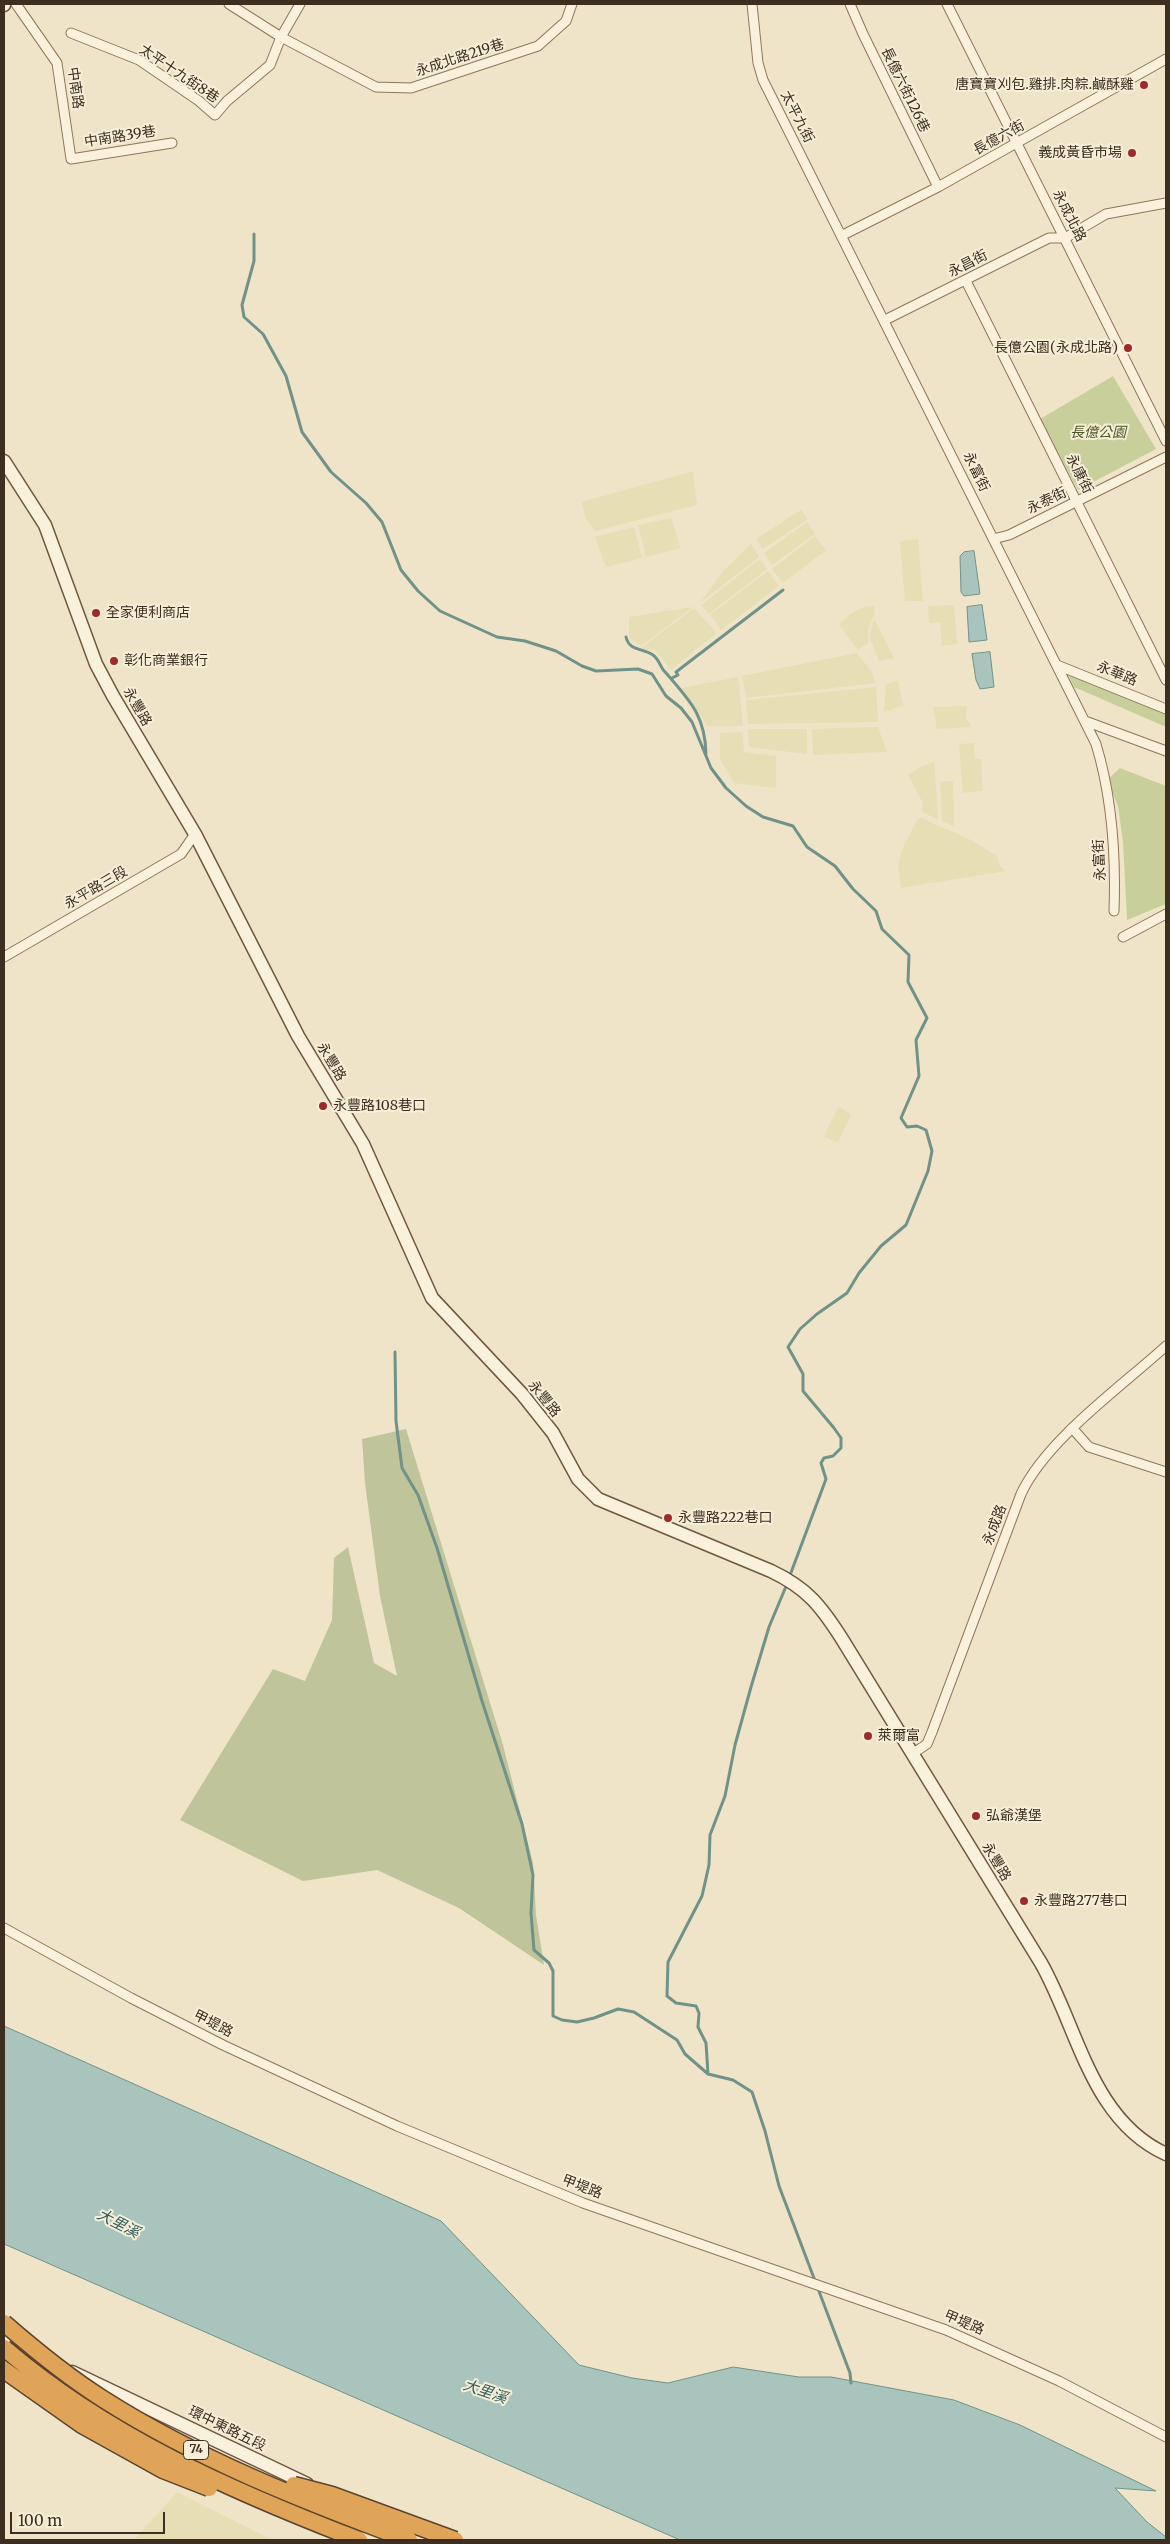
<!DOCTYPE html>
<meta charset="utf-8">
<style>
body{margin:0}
#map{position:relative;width:1170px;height:2544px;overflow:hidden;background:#f0e4c8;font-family:Merriweather,serif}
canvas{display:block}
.frame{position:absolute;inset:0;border:5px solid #3d2e20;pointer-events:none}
.scale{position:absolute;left:10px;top:2512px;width:155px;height:22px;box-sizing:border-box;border:2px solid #3d2e20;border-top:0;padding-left:6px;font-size:15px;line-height:18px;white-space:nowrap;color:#3d2e20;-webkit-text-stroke:4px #f7eed8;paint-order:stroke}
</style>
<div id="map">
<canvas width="1170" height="2544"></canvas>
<div class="frame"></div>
<div class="scale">100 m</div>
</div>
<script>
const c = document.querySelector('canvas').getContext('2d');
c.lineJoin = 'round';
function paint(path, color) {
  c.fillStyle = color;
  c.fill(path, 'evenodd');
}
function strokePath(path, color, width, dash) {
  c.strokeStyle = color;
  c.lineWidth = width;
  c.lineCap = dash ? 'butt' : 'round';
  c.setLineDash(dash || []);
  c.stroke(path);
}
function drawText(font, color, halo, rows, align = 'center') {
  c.font = font + ' Merriweather,"Noto Sans TC",serif';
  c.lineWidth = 4;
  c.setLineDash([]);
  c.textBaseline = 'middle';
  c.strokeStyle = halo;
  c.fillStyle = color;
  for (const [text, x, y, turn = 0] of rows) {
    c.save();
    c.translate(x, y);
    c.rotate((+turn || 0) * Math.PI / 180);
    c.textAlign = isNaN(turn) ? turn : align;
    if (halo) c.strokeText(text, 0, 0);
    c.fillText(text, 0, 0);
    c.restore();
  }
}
paint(new Path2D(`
 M693,471L697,505L595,531L585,517L582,502Z
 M801,510L808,519L763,549L756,539Z
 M671,518L681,548L646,557L638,525Z
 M807,522L815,534L772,565L764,553Z
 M634,527L642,558L606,567L595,537Z
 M815,536L826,550L783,583L772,569Z
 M918,539L923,601H905L900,541Z
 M751,544L759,557L700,603L723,571Z
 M760,559L767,569L709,614L701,605Z
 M768,571L779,586L721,630L710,615Z
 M954,605L957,644L942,646L940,622L929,623L928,606Z
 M866,606H875L874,615L868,628V643L858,650L839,625L850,614Z
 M693,607L641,646L629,638V617Z
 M694,608L717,633L671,670L654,649L644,650L642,647Z
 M875,620L894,658L879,661L870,638L873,622Z
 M857,653L871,671L876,683L746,698L742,676Z
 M738,677L743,726H708L682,688Z
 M898,681L903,705L884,712L886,684Z
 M876,687L878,722L748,724L746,700Z
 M967,706L966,717L971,727L937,729L933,707Z
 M878,727L887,752L813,755L812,729Z
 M748,729H807V754L749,747Z
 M742,732L744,752L776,756V788L734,783L720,759V733Z
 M974,743L975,759H981L983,791L963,793L959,744Z
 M934,762L936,787L938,819L922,812L923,803L908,775L920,767Z
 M953,781L954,826L942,821L940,782Z
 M921,818L971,840L997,856L999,865L1006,871L901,888L898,864L904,845L917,820Z
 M838,1107L851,1114L838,1143L824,1136Z
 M177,2492L272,2540H134Z`), '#e6deb5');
paint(new Path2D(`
 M1113,376L1156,449L1078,490L1040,419Z
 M1067,672L1166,711V727L1074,687Z
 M1120,768L1166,786V904L1127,920L1123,842L1118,806L1107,780Z`), '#c9cf9b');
paint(new Path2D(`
 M406,1429L503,1745L533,1863L536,1915L544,1965L459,1908L377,1870L303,1881L180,1820L273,1669L305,1681L332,1620L334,1558L348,1547L374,1663L397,1676L380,1596L365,1483L362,1439Z`), '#bfc49a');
const water = new Path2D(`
 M974,551L980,594L964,596L961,592L960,556L964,552Z
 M982,605L987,640L969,642L967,607Z
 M990,652L994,687L980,689L976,680L972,654Z
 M4,2026L441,2221L579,2365L632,2378L668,2383L733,2367L799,2377H831L954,2400L1020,2425L1156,2491L1115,2488L1147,2522L1166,2537V2540H680L4,2244Z`);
paint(water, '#a9c4bc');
strokePath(water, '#6f938a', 1);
strokePath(new Path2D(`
 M254,234V261L242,305L244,317L263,334L286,376L302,432L331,472L366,503L382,522L401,570L418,591L440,611L497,637L525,641L556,651L582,666L596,671L638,669L652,674L666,696L681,708L692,722L711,768L726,788L746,806L763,817L793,826L807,847L835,866L853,889L876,911L882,929L909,955L908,982L927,1018L916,1040L919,1076L901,1118L907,1127L917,1126L926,1130L932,1151L928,1171L906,1225L881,1246L859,1273L847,1293L817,1314L800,1329L788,1347L803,1374V1391L834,1428L841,1438V1448L833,1456L824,1458L821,1463L826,1479L789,1578
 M626,637C629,651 643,648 653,655C660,660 660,668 666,673C690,701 705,715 706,754
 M672,678L678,675L676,672L783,590
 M395,1352L396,1421L402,1468L418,1495L437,1548L482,1701L522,1824L533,1875L531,1913L534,1950L549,1963L553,1971V2016L562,2020L577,2022L594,2018L618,2009L634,2012L677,2040L685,2054L708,2074L733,2080L752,2092L765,2131L779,2186L850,2373L851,2383
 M708,2074L706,2043L698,2027L699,2013L696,2006L676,2003L667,1996L668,1962L702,1896L709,1865L710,1835L725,1796L735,1745L751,1687L769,1627L787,1584`), '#6f938a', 3);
const street = new Path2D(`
 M16,4L57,63L71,159L172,143
 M229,4L281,37L376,87L411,88L538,46L566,21L572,4
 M752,4L758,63L763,80L1096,744C1112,797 1116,856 1114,911
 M850,4L863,34L938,187
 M947,4L1166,441
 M71,33L139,60L199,101L215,115L227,101L270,65L281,37L300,4
 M841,236L938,187L1166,59
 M966,281L1166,680
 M885,320L1049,238H1065L1106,214L1166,203
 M993,539L1009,535L1166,457
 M1057,665L1166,709
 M1085,721L1166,751
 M1123,937L1166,914
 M4,957L181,854L195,834
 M1073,1429L1089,1447L1166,1472
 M912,1754L927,1744L932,1732L1021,1494C1046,1440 1121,1387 1166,1346
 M4,1928L131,1998L223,2045L397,2126L583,2203L946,2330L1059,2381L1166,2437`);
const secondary = new Path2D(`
 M4,5V4
 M4,461L45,525L96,664L113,696L195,834L298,1036L363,1144L432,1298L522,1394L553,1433L578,1479L598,1499L771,1571C807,1588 821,1606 842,1639L1041,1963C1078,2028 1091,2120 1166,2154
 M4,2342L42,2360
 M72,2372L307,2484`);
strokePath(street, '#8d765c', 11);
strokePath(secondary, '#6f573f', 15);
strokePath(street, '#faf1dc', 9);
strokePath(secondary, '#faf1dc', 12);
const highwayBridge = new Path2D(`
 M4,2323C35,2350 68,2377 103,2399C197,2459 304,2501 409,2540
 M4,2348C108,2437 232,2491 359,2540
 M4,2370L82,2425L163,2470L209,2488
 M294,2485L332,2495L455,2540`);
strokePath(highwayBridge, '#5b4430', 19, []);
strokePath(highwayBridge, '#e0a458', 16);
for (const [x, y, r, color] of [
 [1144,85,5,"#9e2a2b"],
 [1132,153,5,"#9e2a2b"],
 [1128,348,5,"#9e2a2b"],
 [96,613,5,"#9e2a2b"],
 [114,661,5,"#9e2a2b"],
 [323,1106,5,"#9e2a2b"],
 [668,1518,5,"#9e2a2b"],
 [868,1736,5,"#9e2a2b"],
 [976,1816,5,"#9e2a2b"],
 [1024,1901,5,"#9e2a2b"]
]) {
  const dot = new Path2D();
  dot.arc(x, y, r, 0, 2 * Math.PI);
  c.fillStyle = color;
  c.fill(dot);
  strokePath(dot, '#f7eed8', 2);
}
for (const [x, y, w] of [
 [196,2450,25]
]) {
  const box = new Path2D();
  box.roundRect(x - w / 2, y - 9.5, w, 19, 4);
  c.fillStyle = '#f7eed8';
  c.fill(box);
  strokePath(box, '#3d2e20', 1);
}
drawText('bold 12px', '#3d2e20', null, [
 ["74",196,2450]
]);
drawText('14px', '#3d2e20', '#f7eed8', [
 ["永成北路219巷",460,58,-18],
 ["太平十九街8巷",179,74,34],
 ["中南路",75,88,82],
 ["長億六街126巷",905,90,64],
 ["太平九街",797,117,63],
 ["中南路39巷",120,137,-9],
 ["長億六街",999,138,-29],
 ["永成北路",1069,216,63],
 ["永昌街",968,264,-27],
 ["永富街",976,472,64],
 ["永康街",1079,474,63],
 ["永泰街",1047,501,-26],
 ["永華路",1117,674,22],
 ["永豐路",137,707,60],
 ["永富街",1100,860,-93],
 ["永平路三段",96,888,-30],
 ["永豐路",331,1062,59],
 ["永豐路",544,1399,51],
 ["永成路",995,1525,-69],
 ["永豐路",996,1862,59],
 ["甲堤路",213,2024,27],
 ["甲堤路",582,2187,21],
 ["甲堤路",964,2323,23],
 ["環中東路五段",227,2429,26]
]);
drawText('14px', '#3d2e20', '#f7eed8', [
 ["唐寶寶刈包.雞排.肉粽.鹹酥雞",1134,85,"right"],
 ["義成黃昏市場",1122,153,"right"],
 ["長億公園(永成北路)",1118,348,"right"],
 ["全家便利商店",106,613],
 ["彰化商業銀行",124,661],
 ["永豐路108巷口",333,1106],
 ["永豐路222巷口",678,1518],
 ["萊爾富",878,1736],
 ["弘爺漢堡",986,1816],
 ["永豐路277巷口",1034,1901]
], 'left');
drawText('italic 14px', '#4d5a26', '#f7eed8', [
 ["長億公園",1098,433]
]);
drawText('italic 15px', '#2f5d5a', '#f7eed8', [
 ["大里溪",118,2224,27],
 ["大里溪",485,2392,19]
]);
</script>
